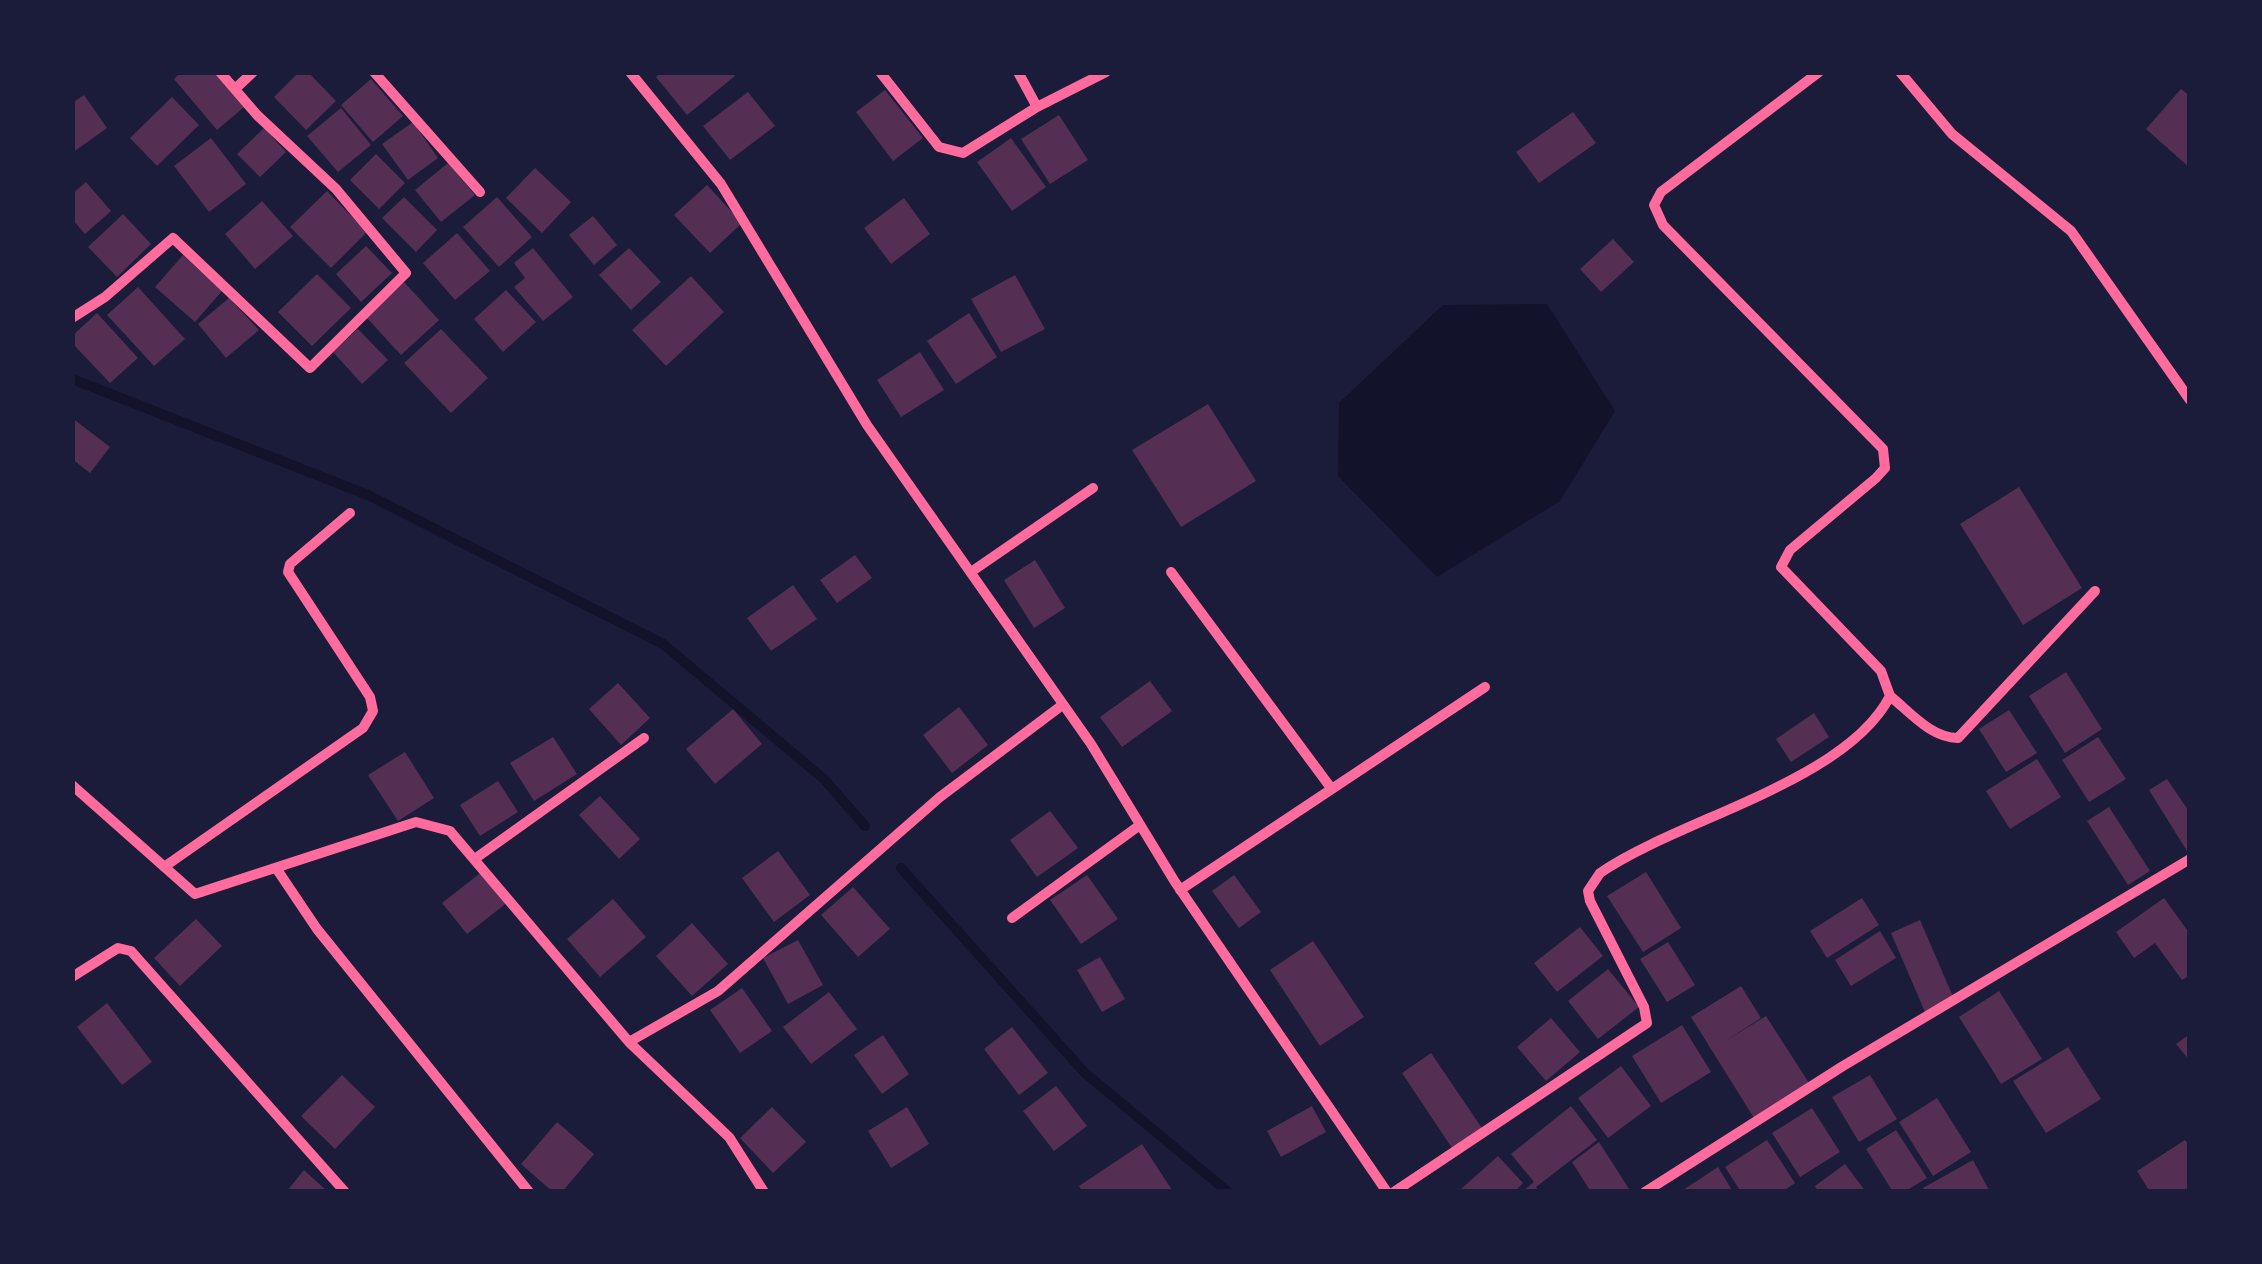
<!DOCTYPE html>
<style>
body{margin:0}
#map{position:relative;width:2262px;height:1264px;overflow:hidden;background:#1b1b3a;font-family:"Times New Roman",serif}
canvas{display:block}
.frame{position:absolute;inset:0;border:75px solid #1b1b3a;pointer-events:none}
</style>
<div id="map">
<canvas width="2262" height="1264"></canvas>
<div class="frame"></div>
</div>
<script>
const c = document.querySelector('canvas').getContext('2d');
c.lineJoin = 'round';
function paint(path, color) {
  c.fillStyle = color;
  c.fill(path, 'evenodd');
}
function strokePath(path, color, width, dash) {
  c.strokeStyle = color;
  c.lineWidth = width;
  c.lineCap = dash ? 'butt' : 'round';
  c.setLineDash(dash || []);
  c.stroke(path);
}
paint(new Path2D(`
 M1547,304L1615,411L1560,501L1437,577L1338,476L1339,403L1443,305Z`), '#12122b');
strokePath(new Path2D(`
 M72,379L368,495L663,644L824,779L865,826
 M901,868L1085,1073L1228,1192`), '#12122b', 10);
paint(new Path2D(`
 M181,72H215L244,107L217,130L174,79Z
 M299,72H308L336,101L306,130L274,97Z
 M662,72H732L735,76L687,115L656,77Z
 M371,79L403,116L373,142L341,105Z
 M2181,89L2190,96V168L2146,129Z
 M885,90L923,138L893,161L856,112Z
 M748,92L775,126L730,160L703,126Z
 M84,95L107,128L72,153V103Z
 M172,97L199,125L157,166L130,138Z
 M341,108L371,145L338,172L307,136Z
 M1573,112L1596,143L1539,183L1516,152Z
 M1059,115L1088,160L1050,184L1021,139Z
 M413,122L438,158L408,180L382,144Z
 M264,128L286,152L260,177L237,154Z
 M211,138L246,184L209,212L174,166Z
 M1011,138L1046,187L1012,211L977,162Z
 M376,154L405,183L379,209L350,180Z
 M448,163L475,195L441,222L415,190Z
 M535,168L571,202L542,233L506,198Z
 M86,182L111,211L85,234L72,219V194Z
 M707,185L742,223L710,253L674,215Z
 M327,191L367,232L331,268L290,227Z
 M404,197L437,230L416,252L382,218Z
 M497,197L532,237L499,267L463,227Z
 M904,198L930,234L891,264L864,228Z
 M262,201L293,236L255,269L225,234Z
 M123,214L151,244L117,277L88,247Z
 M593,216L617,245L594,265L569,235Z
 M457,233L490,271L455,300L423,263Z
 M1613,239L1634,262L1601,292L1580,269Z
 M366,246L392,273L361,302L336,274Z
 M533,248L573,297L543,321L514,287L525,278L514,263Z
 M629,248L661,282L631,310L599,275Z
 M183,255L222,291L195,322L155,287Z
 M317,274L351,308L312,346L278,312Z
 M1015,275L1045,329L1001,352L971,299Z
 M691,276L724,312L666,366L632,330Z
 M404,282L439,320L401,355L366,317Z
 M138,287L185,339L154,366L107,315Z
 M506,290L536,322L503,352L474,319Z
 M229,298L259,330L226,358L198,324Z
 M97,313L138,358L110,383L72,343V336Z
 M969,313L997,357L956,384L927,341Z
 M358,329L388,360L362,384L333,352Z
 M441,329L488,378L451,413L404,363Z
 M920,352L944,390L901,417L877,380Z
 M1208,404L1256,481L1181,527L1132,450Z
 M72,418L110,447L90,473L72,459Z
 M2019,487L2082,588L2023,625L1960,524Z
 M855,555L872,578L837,603L820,580Z
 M1035,560L1065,608L1034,628L1004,580Z
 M793,585L817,619L771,651L747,618Z
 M2066,672L2102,729L2065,753L2029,696Z
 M1150,681L1172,711L1122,747L1100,717Z
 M618,683L650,718L621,745L589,709Z
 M959,707L988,745L952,773L923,735Z
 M733,709L762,744L715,784L686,749Z
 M2009,710L2037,753L2006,772L1979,729Z
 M1814,713L1829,737L1791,762L1776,739Z
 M553,737L577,774L534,801L510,763Z
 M2098,737L2126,779L2089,802L2062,760Z
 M405,752L434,798L398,821L368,775Z
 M2037,759L2061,797L2010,829L1986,791Z
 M2167,779L2190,813V856L2149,790Z
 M498,781L518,812L480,836L460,805Z
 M600,796L640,839L619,859L579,815Z
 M2109,807L2150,871L2128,885L2087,821Z
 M1050,811L1078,848L1037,877L1010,840Z
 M778,851L810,895L774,922L742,878Z
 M483,871L508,902L467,934L442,903Z
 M1646,872L1681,928L1643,952L1607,896Z
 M1087,875L1118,919L1081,944L1050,900Z
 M1234,875L1261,912L1239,928L1212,891Z
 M853,887L890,929L858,957L821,915Z
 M1862,898L1879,925L1827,958L1810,931Z
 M2164,898L2190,934V975L2182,980L2155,943L2134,958L2116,932Z
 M613,899L646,937L600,977L567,939Z
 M196,919L222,946L180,986L154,958Z
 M1920,920L1954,999L1925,1012L1891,933Z
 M692,923L728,964L692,996L656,956Z
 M1580,927L1603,956L1557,992L1534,963Z
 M1880,931L1896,958L1851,986L1835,960Z
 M798,940L823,985L788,1004L763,958Z
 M1313,941L1364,1017L1320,1046L1270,970Z
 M1668,942L1695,985L1667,1002L1640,959Z
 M1100,957L1125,999L1102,1012L1077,970Z
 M1608,969L1639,1007L1598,1039L1568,1001Z
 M1741,986L1761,1018L1724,1042L1766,1016L1809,1083L1754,1118L1691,1017Z
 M742,988L772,1031L740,1053L710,1010Z
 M1999,991L2042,1059L2001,1084L1959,1017Z
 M829,992L857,1029L811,1064L783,1027Z
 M107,1003L152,1062L122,1085L77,1027Z
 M1551,1018L1580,1052L1546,1081L1517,1047Z
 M1682,1025L1711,1072L1661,1103L1632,1056Z
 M1012,1027L1048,1073L1019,1095L984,1049Z
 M2190,1034V1061L2176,1044Z
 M883,1035L909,1074L882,1094L854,1055Z
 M2068,1047L2101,1099L2046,1133L2013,1081Z
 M1431,1053L1484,1131L1454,1151L1402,1073Z
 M1621,1066L1651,1106L1608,1138L1578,1098Z
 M342,1075L375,1107L335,1149L301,1116Z
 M1870,1075L1897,1119L1859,1142L1832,1097Z
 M1056,1086L1087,1126L1054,1151L1023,1111Z
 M1937,1098L1971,1152L1933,1176L1899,1122Z
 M1312,1106L1326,1132L1281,1157L1267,1131Z
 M1571,1106L1597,1140L1536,1187L1540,1192H1522L1534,1182L1511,1154Z
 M772,1107L806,1142L773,1173L740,1138Z
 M907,1107L929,1144L891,1168L868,1131Z
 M1812,1108L1840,1152L1800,1177L1772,1133Z
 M557,1122L594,1154L562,1192H553L521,1164Z
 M1896,1130L1927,1178L1904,1192H1893L1866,1149Z
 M1767,1140L1795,1183L1782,1192H1741L1725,1167Z
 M2185,1140L2190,1147V1192H2150L2137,1171Z
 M1599,1142L1631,1192H1591L1572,1162Z
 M1142,1144L1172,1190L1083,1192L1079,1186Z
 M1498,1156L1523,1183L1514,1192H1464L1461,1189Z
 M1973,1160L1990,1192H1925L1923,1188Z
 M1845,1164L1866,1192H1818L1815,1186Z
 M1718,1167L1733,1192H1680Z
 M304,1170L328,1192H286Z`), '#542f53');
strokePath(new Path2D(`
 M374,72L480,192
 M630,72L721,184L867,425L1091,744L1175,882L1387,1192
 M880,72L939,147L963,153L1037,107L1106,72
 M1018,72L1037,107
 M1900,72L1952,134L2071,231L2190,400
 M235,89L253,72
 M72,318L105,297L173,238L310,368L406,273L336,189L257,115L220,72
 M971,572L1093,488
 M1171,572L1331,788
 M1890,696C1910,712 1931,738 1958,738L2095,591
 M72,785L195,894L416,822L450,831L629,1042L729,1137L764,1192
 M476,858L644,738
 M164,867L363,728L373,711L370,697L288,572L290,564L350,513
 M276,868L317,929L529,1192
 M1180,890L1485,687
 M1012,918L1140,825
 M72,977L118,948L131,951L345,1192
 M629,1042L718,991L940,797L1061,706
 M1394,1192L1647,1023L1644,1007L1590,901L1588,891L1600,873C1680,818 1846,782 1890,696L1881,671L1781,567L1790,550L1876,478L1885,468L1883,449L1663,225L1654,205L1661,192L1819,72
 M1645,1192L1843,1066L2190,859`), '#ff6b9d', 10);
</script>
